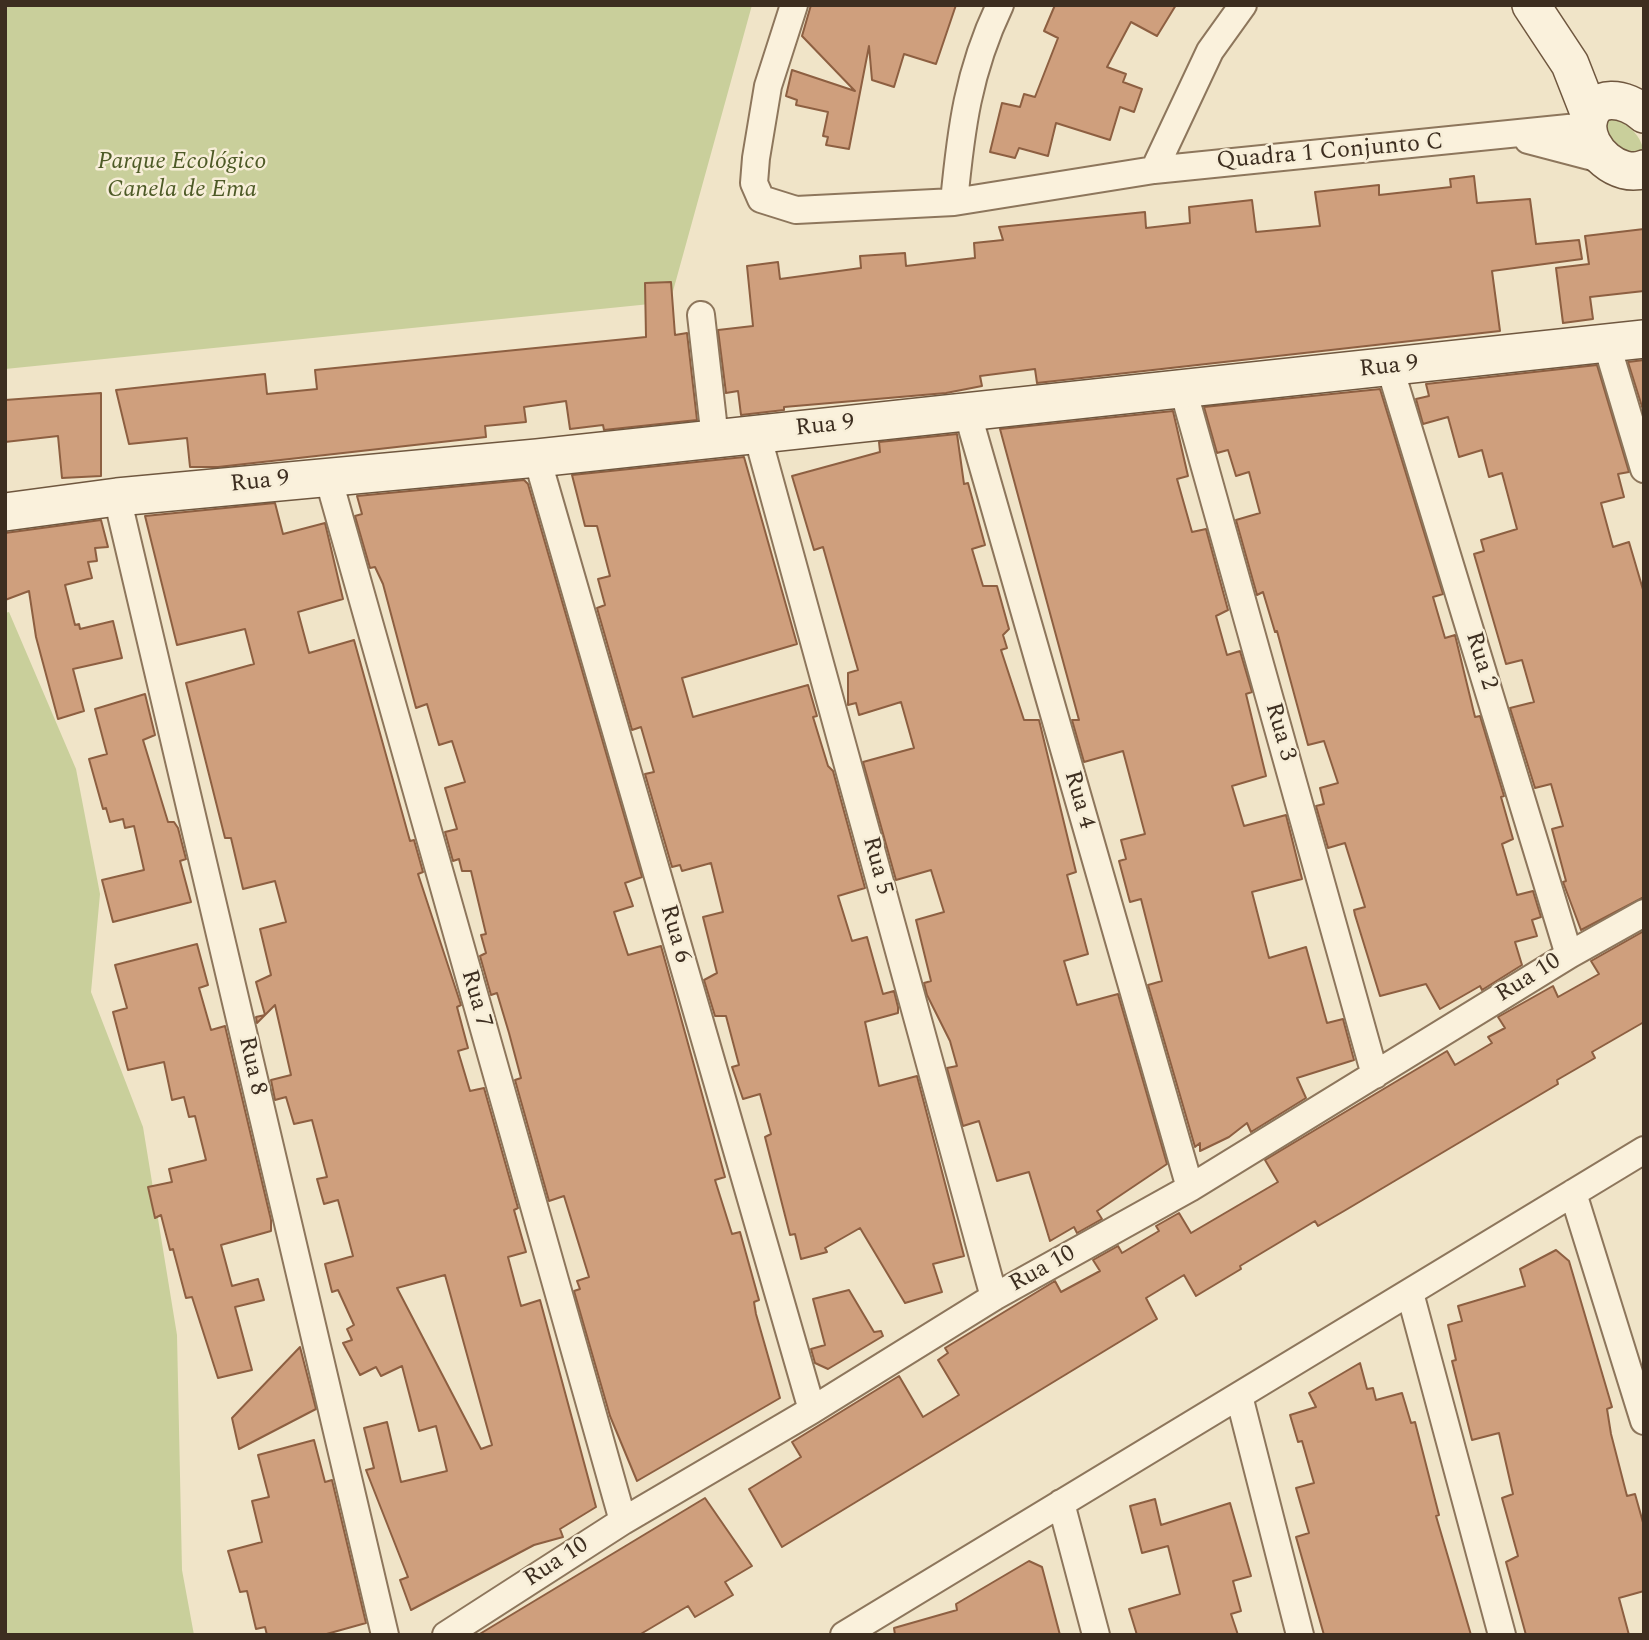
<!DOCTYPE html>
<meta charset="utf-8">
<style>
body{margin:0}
#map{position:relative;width:1649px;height:1640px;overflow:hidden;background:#f0e4c8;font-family:Spectral,serif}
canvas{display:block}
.frame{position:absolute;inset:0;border:7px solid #3d2e20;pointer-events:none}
</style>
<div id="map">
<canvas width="1649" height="1640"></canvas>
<div class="frame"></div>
</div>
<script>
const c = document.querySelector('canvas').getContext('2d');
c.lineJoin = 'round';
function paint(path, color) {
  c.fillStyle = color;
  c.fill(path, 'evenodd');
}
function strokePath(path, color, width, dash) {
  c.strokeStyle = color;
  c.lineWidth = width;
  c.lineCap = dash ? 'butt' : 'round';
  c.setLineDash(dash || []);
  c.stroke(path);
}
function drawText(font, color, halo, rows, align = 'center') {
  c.font = font + ' Spectral,serif';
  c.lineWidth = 5;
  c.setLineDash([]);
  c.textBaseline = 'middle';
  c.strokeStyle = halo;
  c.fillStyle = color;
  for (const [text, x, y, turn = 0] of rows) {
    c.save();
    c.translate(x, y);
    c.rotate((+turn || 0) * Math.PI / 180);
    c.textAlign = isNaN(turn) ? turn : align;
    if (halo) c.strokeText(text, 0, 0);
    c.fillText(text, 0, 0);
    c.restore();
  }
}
paint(new Path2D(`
 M5,5H752L670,302L5,369Z
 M1611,118C1628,123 1643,136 1644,155L1633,165L1600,126Z
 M9,612L76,769L100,894L91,992L143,1127L177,1335L182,1570L194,1635H5V613Z`), '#c9cf9b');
const building = new Path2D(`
 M811,5H956L936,64L904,54L894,87L872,80L869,46L849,149L826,145L828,137L823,136L828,112L796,105L797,100L786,96L792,70L855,91L802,36Z
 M1055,5H1176L1157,36L1131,22L1107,67L1126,74L1123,82L1142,89L1134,112L1120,107L1110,140L1056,123L1048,156L1019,148L1015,158L990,152L1002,103L1020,107L1024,94L1035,97L1058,38L1044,31Z
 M1474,176L1477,203L1530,199L1536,244L1579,240L1582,259L1492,271L1500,331L1037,383L1035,369L980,376L982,386L946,393L784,407V410L741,415L738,391L726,393L718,330L753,326L747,266L778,262L780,279L861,268L860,256L905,253L906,266L975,258L974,243L1003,240L999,227L1145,212L1146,228L1190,223L1189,207L1252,200L1256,232L1320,226L1315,192L1379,185V195L1451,187L1450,179Z
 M1644,229V291L1590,297L1593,319L1563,323L1556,268L1589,264L1585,236Z
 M671,282L675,335L687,333L697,420L604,430L603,425L570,429L566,401L524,407L526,422L485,426L486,437L218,467H190L187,438L129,444L116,390L265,374L267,394L317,389L315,370L646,337L645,283Z
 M1644,360V413L1628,362Z
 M1597,365L1629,472L1618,474L1624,497L1601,503L1613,547L1629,542L1644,593V897L1581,930L1563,882L1566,881L1552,829L1563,826L1551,784L1535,788L1510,708L1534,702L1522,660L1506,664L1474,554L1484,551L1481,540L1517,529L1502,473L1489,477L1482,450L1459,457L1448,417L1423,424L1416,399L1429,396L1426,384Z
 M1380,389L1443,594L1433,597L1445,638L1455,635L1475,717L1480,716L1504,796L1501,797L1513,839L1502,844L1517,895L1533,891L1541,917L1532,920L1537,936L1515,942L1522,965L1482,990L1480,986L1440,1009L1426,984L1380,996L1355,915L1354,910L1365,907L1345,843L1328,848L1316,806L1324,804L1320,788L1338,783L1324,741L1308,745L1277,631L1275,632L1263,592L1257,595L1236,520L1260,513L1249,472L1236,476L1228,450L1217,453L1204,407Z
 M101,393V476L62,478L58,436L5,442V400Z
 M1173,411L1188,476L1177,479L1192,532L1206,529L1228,610L1216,616L1227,655L1240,651L1252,692L1246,694L1266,776L1232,786L1244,826L1286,815L1302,879L1252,892L1269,958L1306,947L1327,1023L1343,1019L1354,1060L1297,1078L1306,1098L1251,1132L1247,1123L1229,1137L1200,1151V1143L1195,1147L1148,985L1162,981L1141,899L1130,902L1119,861L1126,859L1121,840L1145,834L1123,751L1084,762L1072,720H1079L1000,429Z
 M957,434L964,484L968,483L985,545L972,549L983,586H997L1009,629L1003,635L1007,648L1001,650L1024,720H1039L1076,872L1067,875L1088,954L1064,961L1077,1005L1118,994L1167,1164L1097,1211L1102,1219L1077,1233L1074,1227L1050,1241L1029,1172L997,1181L979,1121L963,1126L947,1068L957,1066L950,1041L927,995L924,983L931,981L916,920L944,912L931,870L896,880L863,762L914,748L901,702L859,715L856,703L848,705V673L858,670L823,547L814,550L792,476L880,452L879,442Z
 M744,457L797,644L682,678L693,717L808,685L817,716L813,717L828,766L833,771L865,888L838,896L852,941L867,937L883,994L894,991L898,1007V1013L865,1022L879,1086L917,1076L964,1256L933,1264L942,1292L905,1303L860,1228L825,1248L827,1252L801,1259L795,1234L790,1235L765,1137L771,1134L760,1094L743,1099L732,1067L739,1065L726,1016H715L704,980L717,973L703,917L723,912L711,863L682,871L680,865L672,867L645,774L654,772L641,727L632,730L597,608L605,605L598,579L610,576L597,526H585L572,475Z
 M524,480L528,484L642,877L625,883L633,906L614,912L628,955L661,946L725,1177L715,1180L732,1234L740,1232L759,1300L754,1302L756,1314L780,1398L637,1481L610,1416L574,1291L580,1289L577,1281L589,1277L564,1196L549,1201L515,1080L521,1078L509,1033L497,993L491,995L480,956L486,953L481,935L486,934L471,871H462L459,859L453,861L445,832L457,829L445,788L465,782L452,741L439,745L427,704L416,708L383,584L375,567L370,568L355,516L362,514L357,496Z
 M275,503L283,534L325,523L343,599L298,612L309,653L354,640L410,841L414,840L423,872L418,874L461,1005L457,1007L468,1048L458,1051L470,1091L484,1088L518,1208L514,1210L526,1252L508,1257L521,1306L540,1300L596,1507L560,1529L563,1537L534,1545L411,1610L400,1580L408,1577L366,1470L374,1468L364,1428L387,1422L401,1482L447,1471L436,1426L419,1431L402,1366L381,1376L376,1367L360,1375L343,1343L352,1340L347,1329L354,1325L338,1290L332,1292L325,1264L353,1256L338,1200L324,1204L317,1179L327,1177L312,1120L294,1124L286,1097L275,1100L271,1080L291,1075L275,1005L257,1023L256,1017L265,1015L256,982L271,975L260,929L286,922L275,881L243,889L231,838H225L186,683L254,664L245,629L177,645L145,516ZM445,1275L492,1445L481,1449L397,1288Z
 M101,520L108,547L95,548L97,561L88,562L92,578L65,585L75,625L79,624L80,629L113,621L122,658L73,669L84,711L58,719L36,637L29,591L5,600V533Z
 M145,694L155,735L143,740L168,822H174L178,828L186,859L180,861L191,902L113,922L102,880L144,870L134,826L125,828L123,819L110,822L106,808L103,809L89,759L107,754L95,709Z
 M1644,931V1022L1592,1052L1595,1058L1557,1080L1558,1084L1344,1211L1318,1226L1315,1221L1240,1266L1241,1269L1196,1296L1184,1275L1146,1298L1157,1319L782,1547L749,1489L801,1457L792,1442L899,1376L923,1417L959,1395L938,1360L948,1353L945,1348L1055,1281L1061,1292L1100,1271L1093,1260L1118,1246L1122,1253L1159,1231L1156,1226L1179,1213L1191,1233L1278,1182L1265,1160L1447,1051L1455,1065L1492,1043L1488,1037L1505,1028L1498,1017L1553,986L1558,997L1599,974L1591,961Z
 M197,944L208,985L199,988L211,1030L225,1026L271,1220V1231L221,1245L232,1286L258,1279L264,1300L235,1307L252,1370L218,1378L192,1297L186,1298L173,1249L170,1250L161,1215L155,1218L148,1187L172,1182L169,1169L206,1160L195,1116L189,1117L184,1097L172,1100L164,1062L128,1070L113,1012L127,1008L115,965Z
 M1556,1250L1569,1261L1612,1407L1607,1409L1611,1434L1627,1496L1635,1494L1644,1526V1591L1619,1598L1629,1635H1526L1506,1562L1518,1556L1502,1498L1513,1494L1499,1433L1472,1440L1452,1361L1456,1360L1448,1325L1462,1321L1458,1306L1525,1286L1520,1269Z
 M849,1290L874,1332L881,1331L883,1336L828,1369L815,1363L811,1349L825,1345L813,1299Z
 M300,1347L316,1409L239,1449L232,1418Z
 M1360,1363L1367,1389L1373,1388L1376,1400L1402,1393L1411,1423L1415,1422L1439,1515L1436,1516L1471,1635H1324L1296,1537L1309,1533L1296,1488L1314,1483L1302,1441L1298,1442L1290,1415L1316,1407L1309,1393Z
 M314,1440L325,1482L332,1480L366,1623L323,1635H267L265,1627L256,1629L247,1591L240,1592L228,1551L262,1542L252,1501L269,1497L258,1455Z
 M705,1498L752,1566L725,1582L733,1595L695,1617L688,1606L639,1635H478Z
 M1155,1499L1161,1525L1230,1503L1251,1576L1233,1581L1241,1611L1231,1614L1238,1635H1137L1129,1609L1180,1594L1168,1546L1142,1553L1130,1506Z
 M1029,1561L1042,1567L1060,1635H895L894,1628L957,1610L956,1604Z`);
paint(building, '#cf9f7d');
strokePath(building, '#8d5f41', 2);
const street = new Path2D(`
 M794,5L768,86L756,158L754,183L761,199L796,210L954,202L1154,170L1588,126
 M1528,140L1608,161
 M1154,170L1210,51L1243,5
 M954,202C961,129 968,72 1000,5
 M701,315L715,439
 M1607,345L1644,469
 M1390,368L1569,955
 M1183,389L1375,1075
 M967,411L1190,1188
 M757,434L994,1297
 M537,458L812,1410
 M328,477L623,1521
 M117,497L385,1635
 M1573,1193L1644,1421
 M1410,1293L1502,1635
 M1239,1396L1300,1635
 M1061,1503L1096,1635
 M446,1635L623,1521L812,1410L994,1297L1190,1188L1569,955L1644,913
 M844,1635L1644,1150`);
const secondary = new Path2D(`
 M1531,5L1570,64L1590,115
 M1644,114C1627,98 1592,91 1588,123C1585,150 1619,179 1644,169
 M5,512L117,497L537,458L1644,339`);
strokePath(street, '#8d765c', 30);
strokePath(secondary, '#6f573f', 40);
strokePath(street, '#faf1dc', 26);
strokePath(secondary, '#faf1dc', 37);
drawText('24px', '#3d2e20', '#f7eed8', [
 ["Quadra 1 Conjunto C",1330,153,-5],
 ["Rua 9",1389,368,-6],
 ["Rua 9",825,427,-6],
 ["Rua 9",260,483,-6],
 ["Rua 2",1480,661,73],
 ["Rua 3",1279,732,74],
 ["Rua 4",1078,800,74],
 ["Rua 5",876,866,75],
 ["Rua 6",674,934,74],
 ["Rua 10",1529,979,-32],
 ["Rua 7",475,999,74],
 ["Rua 8",251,1066,77],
 ["Rua 10",1043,1270,-29],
 ["Rua 10",557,1563,-33]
]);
drawText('italic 24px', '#4d5a26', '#f7eed8', [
 ["Parque Ecológico",182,163],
 ["Canela de Ema",182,191]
]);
</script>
